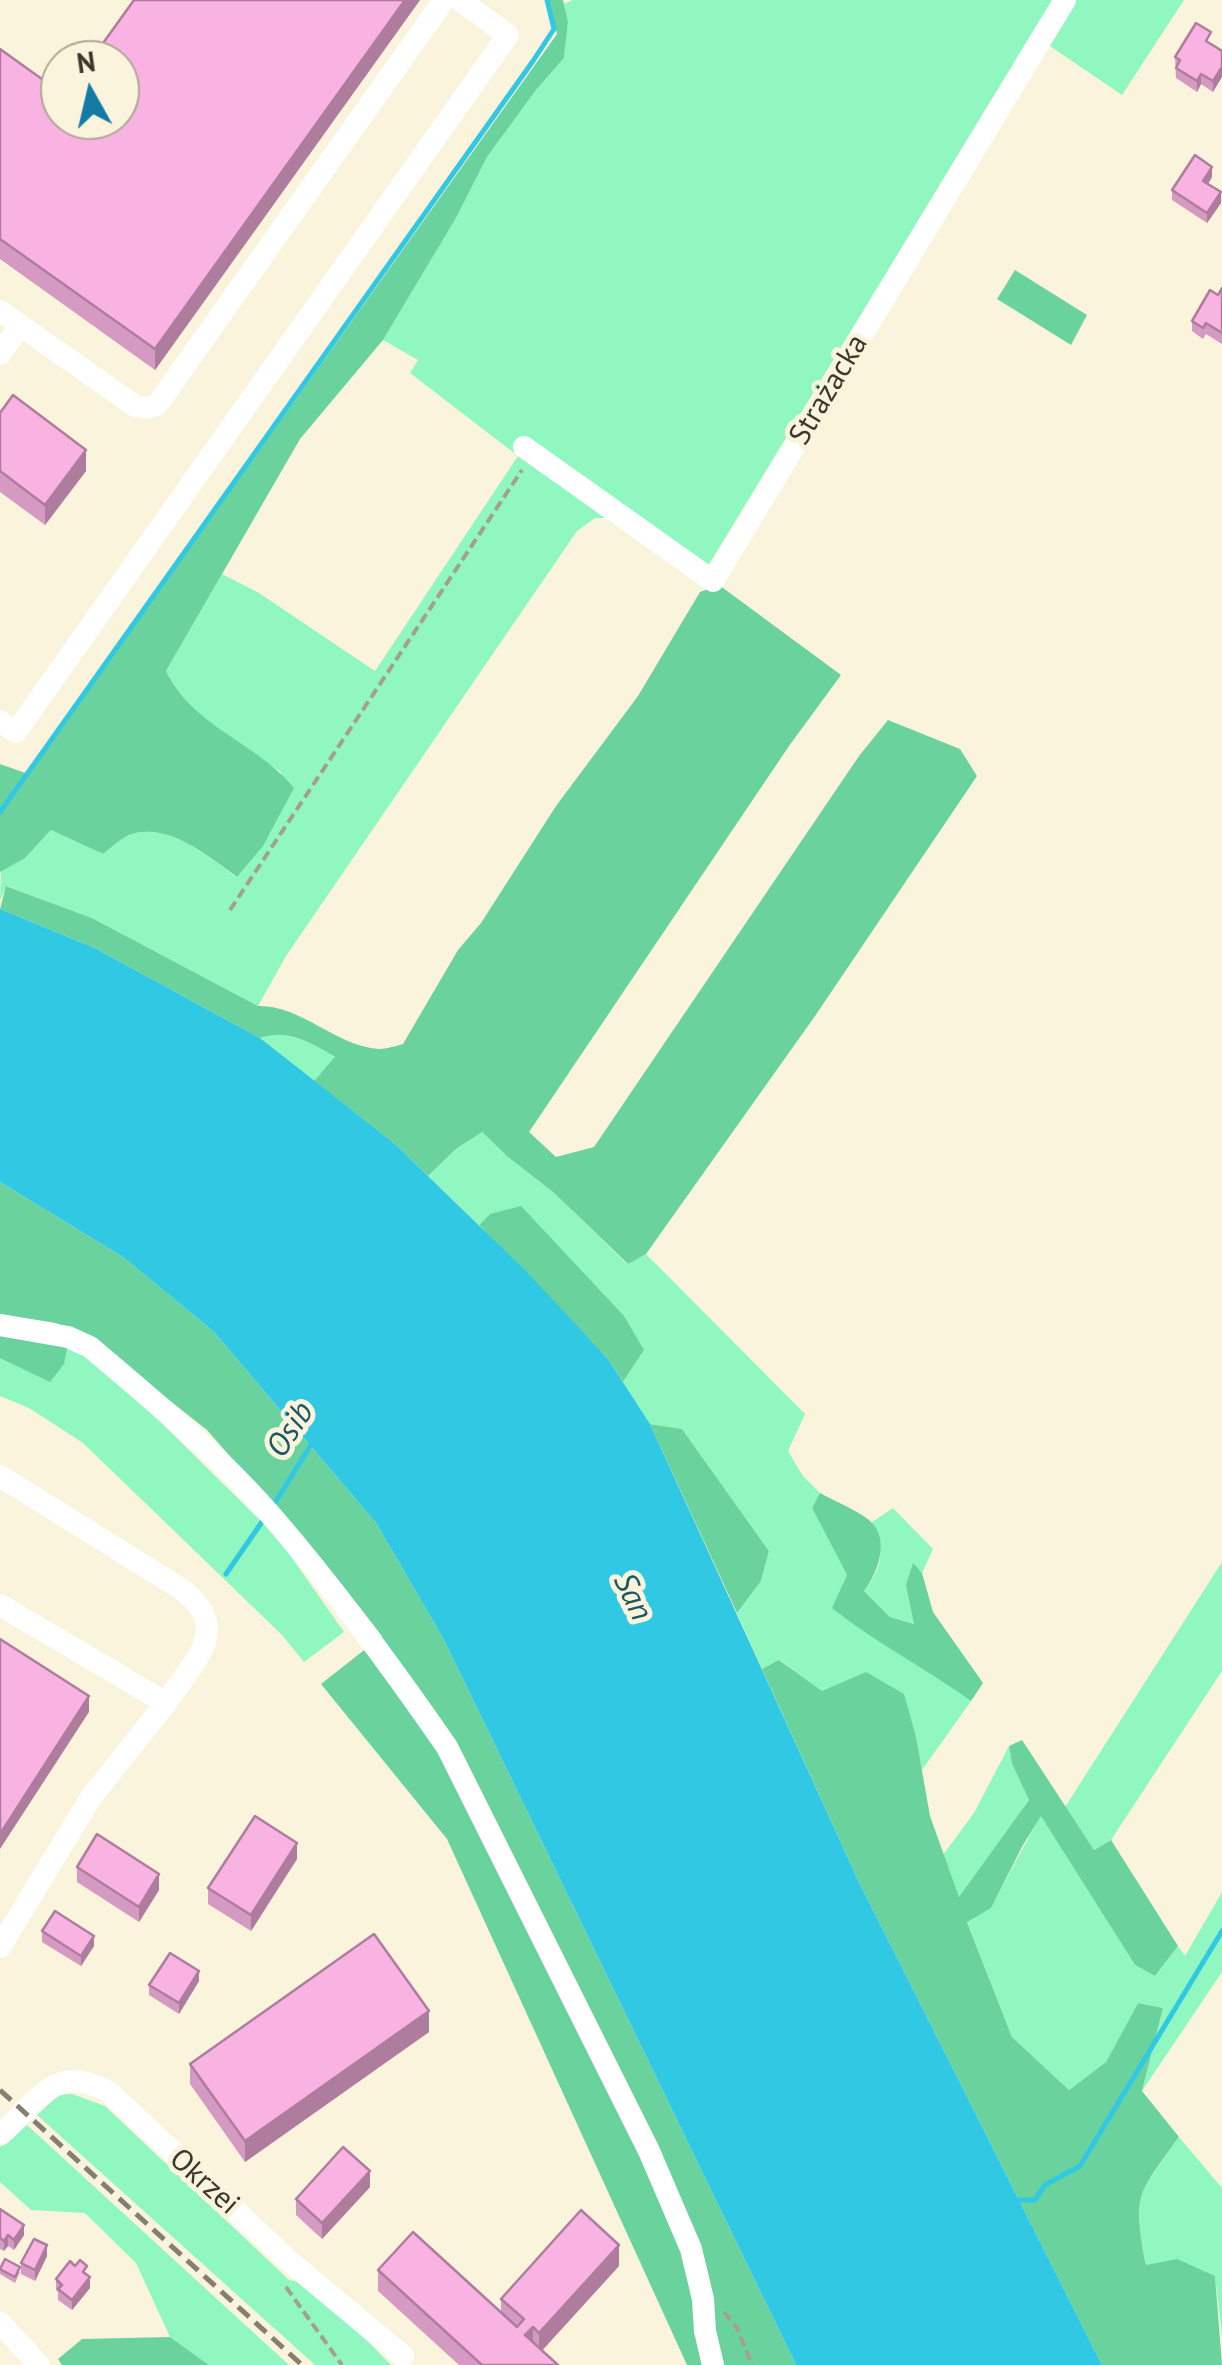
<!DOCTYPE html>
<meta charset="utf-8">
<style>
body{margin:0}
#map{position:relative;width:1222px;height:2365px;overflow:hidden;background:#fbf4dc;font-family:"PT Sans",sans-serif}
canvas{display:block}
.north{position:absolute;left:40px;top:40px;width:100px;height:100px;box-sizing:border-box;background:#fbf4dc;border:2px solid #aea896;border-radius:50%;rotate:352deg;font-size:28px;font-weight:700;line-height:40px;text-align:center;color:#3a372e}
.north::after{content:'';display:block;margin:auto;width:35px;height:45px;background:#147ba6;clip-path:polygon(50% 0,100% 100%,50% 72%,0 100%)}
</style>
<div id="map">
<canvas width="1222" height="2365"></canvas>
<div class="north">N</div>
</div>
<script>
const c = document.querySelector('canvas').getContext('2d');
c.lineJoin = 'round';
function paint(path, color) {
  c.fillStyle = color;
  c.fill(path, 'evenodd');
}
function strokePath(path, color, width, dash) {
  c.strokeStyle = color;
  c.lineWidth = width;
  c.lineCap = dash ? 'butt' : 'round';
  c.setLineDash(dash || []);
  c.stroke(path);
}
function drawText(font, color, halo, rows, align = 'center') {
  c.font = font + ' "PT Sans",sans-serif';
  c.lineWidth = 10;
  c.setLineDash([]);
  c.textBaseline = 'middle';
  c.strokeStyle = halo;
  c.fillStyle = color;
  for (const [text, x, y, turn = 0] of rows) {
    c.save();
    c.translate(x, y);
    c.rotate((+turn || 0) * Math.PI / 180);
    c.textAlign = isNaN(turn) ? turn : align;
    if (halo) c.strokeText(text, 0, 0);
    c.fillText(text, 0, 0);
    c.restore();
  }
}
paint(new Path2D(`
 M572,0H1052L708,566L519,456L605,518H595L577,531L286,956L258,1006L92,918L7,886L0,900L1,871L25,858L51,830L103,854C111,848 120,839 129,835C167,821 208,856 236,877L281,772C237,743 192,719 166,671L222,574L259,593L375,671L518,456L410,373L418,360L383,340L456,218L487,157L536,90L564,58L568,22L564,4Z
 M1070,0H1184L1122,95L1044,42Z
 M273,1032L312,1042L336,1058L314,1081L260,1038Z
 M482,1132L508,1157L553,1192L627,1264L646,1254L805,1414L788,1451L803,1476L820,1493L812,1508L847,1575L931,1672L971,1701L922,1770L903,1694L822,1692L780,1660L762,1669L737,1613L761,1581L769,1551L682,1429L650,1424L623,1382L644,1350L490,1214L479,1225L428,1176L456,1149Z
 M68,1344L124,1386L278,1538L344,1632L304,1662L282,1635L83,1443L29,1408L0,1396V1358Z
 M893,1508L933,1549L922,1573L913,1564L915,1624L890,1617L864,1591C884,1566 884,1550 872,1522Z
 M1222,1562V1671L1111,1840L1094,1850L1065,1807Z
 M1009,1746L1012,1764L1029,1800L959,1898L943,1855L974,1813Z
 M1041,1815L1135,1965L1155,1976L1178,1946L1185,1956L1222,1892V1972L1142,2091L1163,2008L1138,2003L1106,2062L1069,2090L1012,2037L967,1921L991,1907Z
 M72,2094L105,2106L289,2280L311,2284L391,2365H315L37,2115L59,2095Z
 M27,2125L289,2365H209L170,2337L136,2263L85,2213L31,2210L0,2182V2147Z
 M1179,2137L1222,2188V2335L1215,2276L1146,2265L1138,2222L1139,2194Z`), '#90f7c0');
paint(new Path2D(`
 M548,0H563L568,22L564,58L536,90L487,157L456,218L383,340L300,439L166,671C196,730 256,741 294,788L263,846L237,877C208,856 167,821 129,835C120,839 111,848 103,854L51,830L25,858L0,872V764L28,774L557,34Z
 M1015,270L1087,315L1071,345L997,299Z
 M719,585L841,675L789,746L529,1132L556,1157L594,1147L859,756L888,720L960,749L977,776L815,1016L646,1254L628,1264L553,1192L508,1157L482,1132L456,1149L428,1176L395,1144L314,1081L335,1057C313,1043 286,1028 260,1038L95,948L0,909L6,886L92,918L258,1006C302,1005 335,1046 379,1049C386,1049 396,1046 403,1044L458,950L481,923L556,806L638,696L700,592Z
 M0,1182L123,1257L214,1332L376,1523L443,1638L796,2365H687L447,1839L321,1684L382,1636L342,1585L207,1430L97,1343L56,1323L0,1314Z
 M521,1206L624,1316L644,1350L623,1382L608,1359L479,1225L490,1214Z
 M0,1335L68,1344L64,1364L50,1382L0,1358Z
 M650,1424L682,1429L769,1551L761,1581L737,1613Z
 M820,1493C836,1502 855,1509 869,1520C891,1538 878,1573 864,1591L890,1617L914,1624L906,1585L913,1563L922,1573L933,1612L983,1683L971,1701C925,1668 876,1643 832,1608L847,1575L812,1508Z
 M779,1660L822,1691L866,1672L904,1694L916,1737L930,1816L959,1897L1029,1800L1012,1764L1009,1746L1022,1740L1094,1850L1111,1840L1178,1946L1155,1976L1135,1965L1041,1816L1023,1845L991,1908L967,1922L1012,2037L1069,2090L1106,2062L1138,2003L1163,2008L1142,2091L1179,2137C1137,2196 1132,2192 1146,2265L1177,2259L1215,2276L1222,2365H1102L858,1880L762,1669Z
 M170,2337L209,2365H62L58,2359L82,2339Z`), '#6ad39d');
paint(new Path2D(`
 M0,909L95,948L260,1038L395,1144L525,1270L608,1359L650,1424L858,1880L1102,2365H796L443,1638L376,1523L214,1332L123,1257L0,1182Z`), '#31c8e3');
strokePath(new Path2D(`
 M0,812L533,61L554,29L547,0
 M273,1506L312,1443
 M226,1574L264,1519
 M1016,2200H1035L1045,2185L1080,2166L1222,1931`), '#31c8e3', 5);
strokePath(new Path2D(`
 M230,910L522,470
 M286,2287L342,2365
 M724,2312L737,2328L752,2365`), '#a5a08e', 4, [10, 5]);
strokePath(new Path2D(`
 M0,311L135,406L146,408L157,405L444,0
 M0,354L20,326
 M524,447L713,581L1065,0
 M0,721L16,732L508,35L460,0
 M0,1325L68,1337L90,1347C154,1401 220,1456 275,1520C337,1592 393,1669 447,1747L649,2151L691,2249L703,2299L705,2331L713,2365
 M0,1476L178,1587C235,1626 195,1660 166,1703
 M0,1605L166,1703L92,1796L0,1947
 M0,2135C37,2103 54,2061 109,2092L289,2261L403,2356
 M0,2323L39,2365`), '#fff', 22);
strokePath(new Path2D(`
 M0,2090L302,2365`), '#847f71', 5, [15, 8]);
paint(new Path2D(`
 M420,0L155,370L0,259V49L60,120Z
 M1211,43L1222,51L1213,92L1201,84L1197,92L1176,78L1175,57Z
 M1212,177L1208,184L1221,203L1207,223L1172,200V190Z
 M1222,288V344L1206,334L1203,339L1192,331V321L1218,295Z
 M0,413L86,471L45,525L0,492Z
 M297,1859L251,1931L208,1904V1888Z
 M77,1867L159,1890L139,1922L77,1882Z
 M42,1931L94,1946L81,1966L42,1942Z
 M199,1981L179,2014L149,1995V1985Z
 M429,2032L245,2162L190,2084V2064Z
 M370,2187L322,2239L296,2215V2199Z
 M0,2209L24,2235L14,2250L8,2246L4,2251L0,2249Z
 M47,2256L35,2281L21,2274V2263Z
 M619,2266L542,2350L558,2365H459L378,2291V2270L501,2313V2299Z
 M0,2267L20,2272L15,2283L0,2274Z
 M87,2275L90,2288L72,2310L58,2300V2292L56,2290V2279Z`), '#d59ac2');
paint(new Path2D(`
 M405,0H420L155,370V349Z
 M1222,67V77L1213,92V81Z
 M1201,74V84L1197,92V81Z
 M1212,167V177L1203,192V181Z
 M1221,192V203L1207,223V213Z
 M86,450V471L45,525V505Z
 M89,1696V1712L0,1849V1834Z
 M297,1843V1859L251,1931V1915Z
 M159,1874V1890L139,1922V1907Z
 M94,1936V1946L81,1966V1956Z
 M199,1971V1981L179,2014V2003Z
 M429,2011V2032L245,2162V2141Z
 M370,2171V2187L322,2239V2223Z
 M24,2225V2235L14,2250V2240Z
 M8,2235V2246L4,2251V2241Z
 M47,2245V2256L35,2281V2270Z
 M619,2245V2266L539,2354V2333Z
 M90,2277V2288L72,2310V2300Z
 M533,2327V2347L525,2335Z`), '#ae7d9e');
const building = new Path2D(`
 M134,0H405L155,349L0,239V49L60,92V120H120V60H91Z
 M1196,23L1211,32L1206,41L1222,51V67L1213,81L1201,74L1197,81L1176,68L1180,60L1175,57Z
 M1195,155L1212,167L1203,181L1221,192L1207,213L1172,190Z
 M1222,288V333L1206,323L1203,328L1192,321L1210,290L1218,295Z
 M13,395L86,450L45,505L0,471V413Z
 M0,1639L89,1696L0,1834Z
 M255,1816L297,1843L251,1915L208,1888Z
 M97,1834L159,1874L139,1907L77,1867Z
 M55,1911L94,1936L81,1956L42,1931Z
 M374,1934L429,2011L245,2141L190,2064Z
 M170,1953L199,1971L179,2003L149,1985Z
 M343,2147L370,2171L322,2223L296,2199Z
 M0,2209L24,2225L14,2240L8,2235L4,2241L0,2238Z
 M581,2210L619,2245L539,2333L533,2327L525,2335L558,2365H482L378,2270L413,2232L517,2327L524,2319L501,2299Z
 M34,2239L47,2245L35,2270L21,2263Z
 M5,2259L20,2267L15,2277L0,2269Z
 M80,2260L87,2266L83,2272L90,2277L72,2300L58,2289L62,2285L56,2279L70,2261L75,2266Z`);
paint(building, '#f8b3e2');
strokePath(building, '#ae7d9e', 2.5);
drawText('30px', '#3a372e', '#fbf4dc', [
 ["Strażacka",829,390,-59],
 ["Okrzei",204,2182,42]
]);
drawText('italic 32px', '#1c5763', '#fbf4dc', [
 ["Osib",291,1430,-57],
 ["San",632,1597,64]
]);
</script>
